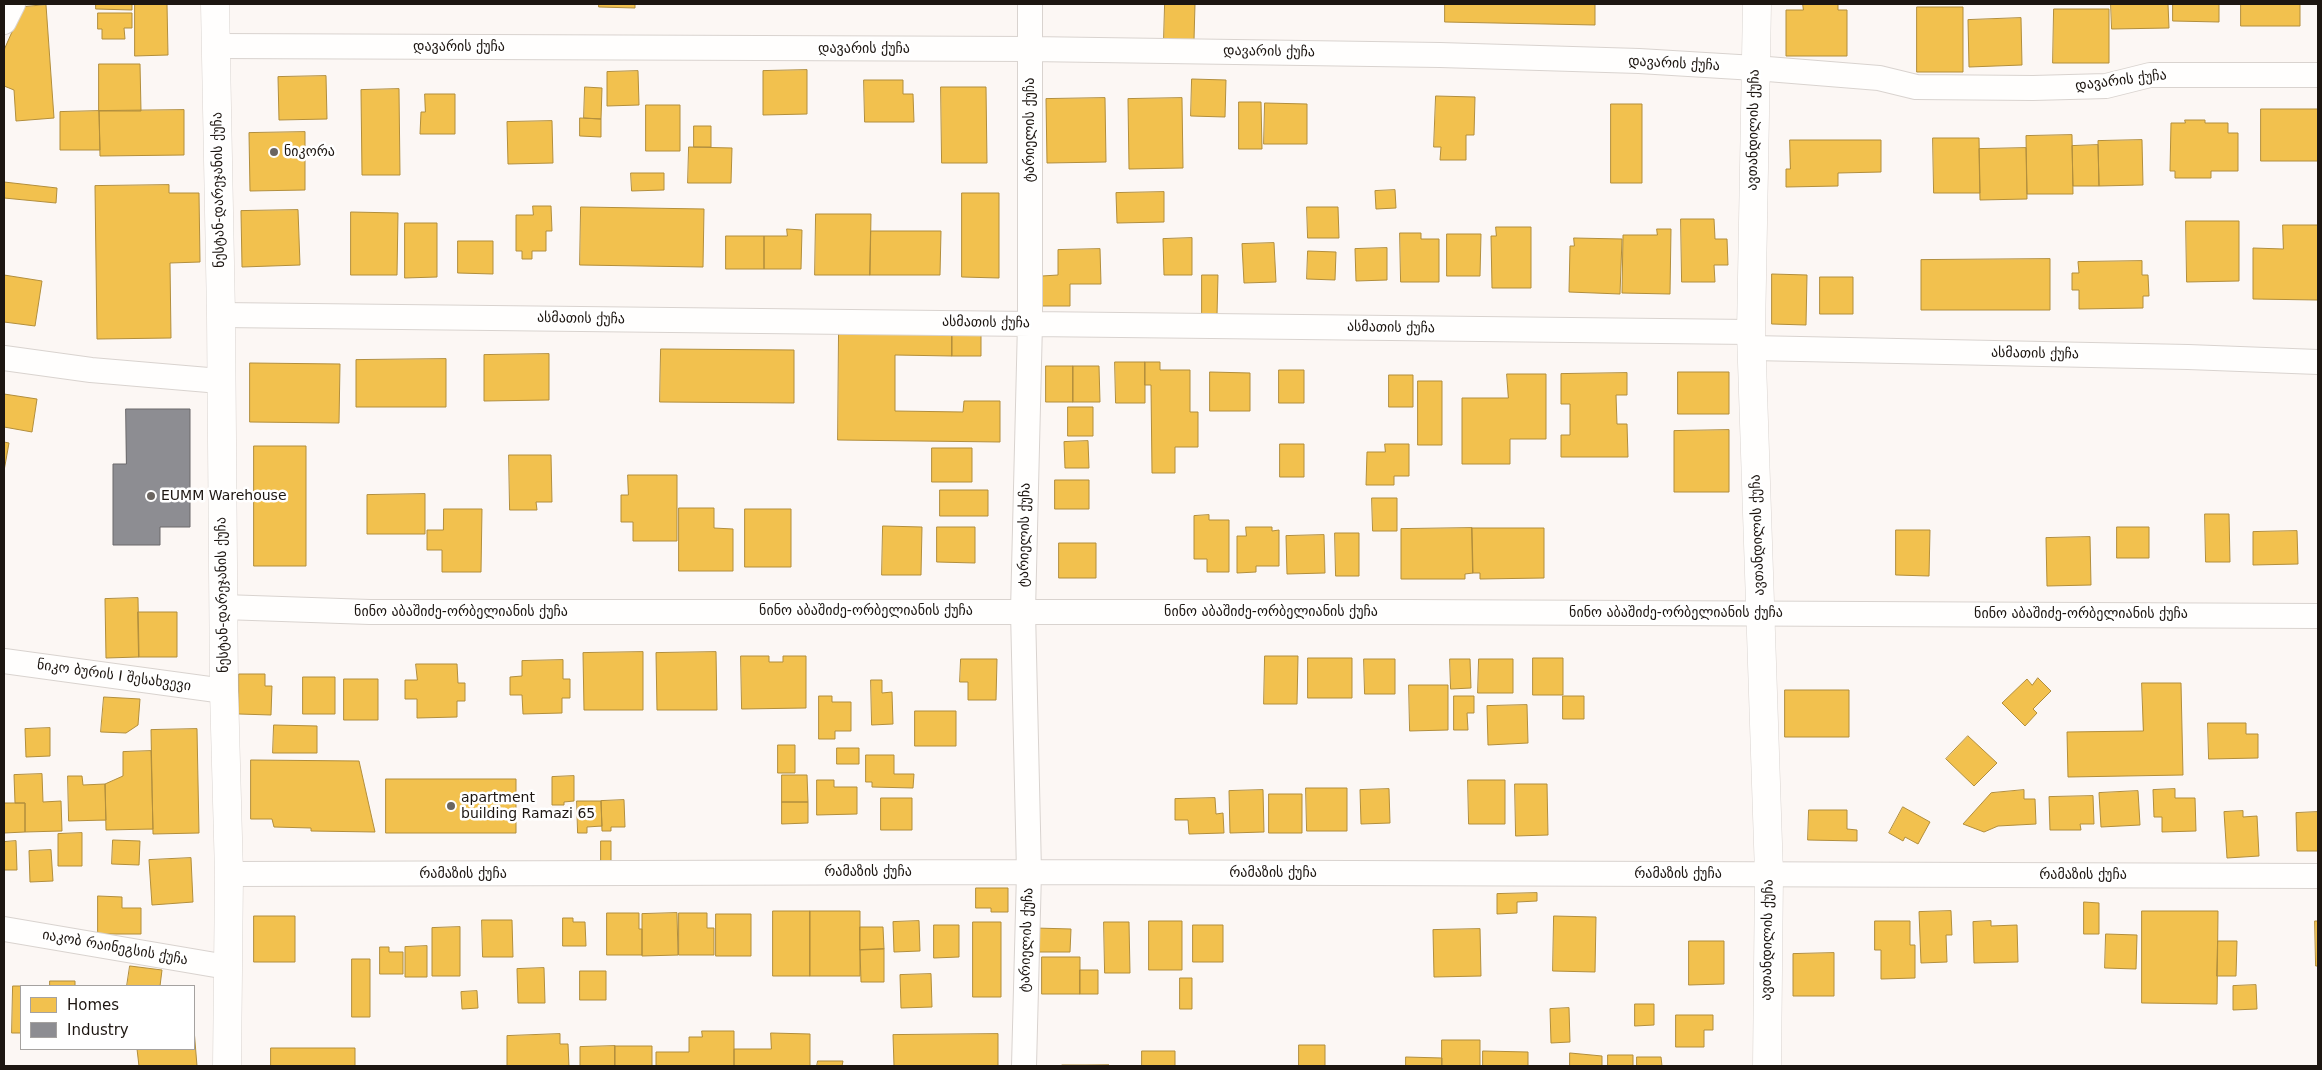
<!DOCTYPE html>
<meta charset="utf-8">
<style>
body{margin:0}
#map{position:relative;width:2322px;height:1070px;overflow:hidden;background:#fcf7f4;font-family:"DejaVu Sans",sans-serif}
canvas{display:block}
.frame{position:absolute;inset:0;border:5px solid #1d1611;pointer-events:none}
.legend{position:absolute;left:20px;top:985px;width:175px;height:65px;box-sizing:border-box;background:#fff;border:1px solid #a5a2a0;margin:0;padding:6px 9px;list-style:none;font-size:15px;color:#1d1611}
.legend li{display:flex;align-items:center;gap:10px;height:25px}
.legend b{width:25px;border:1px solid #a5a2a0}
</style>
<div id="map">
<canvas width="2322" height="1070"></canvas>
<div class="frame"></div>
<ul class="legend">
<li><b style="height:14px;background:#f2c14e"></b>Homes</li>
<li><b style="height:14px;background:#8d8d92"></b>Industry</li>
</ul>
</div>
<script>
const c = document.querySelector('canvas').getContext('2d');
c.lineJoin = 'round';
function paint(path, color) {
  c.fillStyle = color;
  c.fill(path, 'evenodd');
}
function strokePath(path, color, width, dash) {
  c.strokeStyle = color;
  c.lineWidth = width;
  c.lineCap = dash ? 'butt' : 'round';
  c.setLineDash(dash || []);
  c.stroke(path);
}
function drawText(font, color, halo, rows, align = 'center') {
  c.font = font + ' "DejaVu Sans","Noto Sans Georgian",sans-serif';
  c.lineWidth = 5;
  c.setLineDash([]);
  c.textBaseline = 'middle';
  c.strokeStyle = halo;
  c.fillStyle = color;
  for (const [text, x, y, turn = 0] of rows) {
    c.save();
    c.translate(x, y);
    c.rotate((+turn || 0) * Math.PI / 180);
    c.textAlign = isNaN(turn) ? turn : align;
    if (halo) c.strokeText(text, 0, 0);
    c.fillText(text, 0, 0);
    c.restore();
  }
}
const homes = new Path2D(`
 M96,4H132V10L96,9Z
 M135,4H167L168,55L135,56Z
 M599,4H635V8L599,7Z
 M1165,4H1195L1194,40L1164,39Z
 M1445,4H1595V25L1445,22Z
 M1803,4H1838V10H1847V56H1786V10H1803Z
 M2111,4H2168L2169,28L2112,29Z
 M2173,4H2219V22L2173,21Z
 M2241,4H2300V26H2241Z
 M46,5L54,118L16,121L14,90L4,86V50L23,7Z
 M1917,7H1963V72H1917Z
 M2054,9H2109V63H2053Z
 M98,13H132V28H124L125,39H102V29H98Z
 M2021,18L2022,65L1969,67L1968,20Z
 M99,64H140L141,111H99Z
 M807,70V114L763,115V71Z
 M638,71L639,105L607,106V72Z
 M326,76L327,119L279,120L278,77Z
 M1192,79L1226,80L1225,117L1191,116Z
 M864,80H903V94H913L914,122H865Z
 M585,87L602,88L601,119L584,118Z
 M941,87H986L987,163H942Z
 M399,89L400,175H362L361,90Z
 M425,94H455V134H420L421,112H425Z
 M1436,96L1475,97L1474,135H1466V160H1440L1441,147H1434Z
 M1105,98L1106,162L1047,163L1046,99Z
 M1182,98L1183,168L1129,169L1128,99Z
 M1239,102H1261L1262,149H1239Z
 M1265,103L1307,104V144H1264Z
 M1611,104H1642V183H1611Z
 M646,105H680V151H646Z
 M2261,109H2318V161H2261Z
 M184,110V155L100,156L99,111Z
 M99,111L100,150H60V112Z
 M580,118L601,119V137L580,136Z
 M2185,120H2205V123H2228V133H2238V171H2211V178H2175V171H2170L2171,123H2185Z
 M552,121L553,163L508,164L507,122Z
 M694,126H711V147H694Z
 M305,132V190L250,191L249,133Z
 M2072,135L2073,194H2027L2026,136Z
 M1933,138H1979L1980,193H1934Z
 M1790,140H1881V172L1838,173V186L1786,187V169H1790Z
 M2142,140L2143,185L2099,186L2098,141Z
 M2098,145L2099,186H2073L2072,146Z
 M689,147L732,148L731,183H688Z
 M2026,148L2027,199L1980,200L1979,149Z
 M631,173H664V190L632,191Z
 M4,182L57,188L56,203L4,198Z
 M169,185V193H199L200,262L170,263L171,338L97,339L95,186Z
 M1395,190L1396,208L1376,209L1375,191Z
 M1164,192V222L1117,223L1116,193Z
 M962,193H999V278L962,277Z
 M533,206H551L552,231H546V251H532V259H522V251H516V215H533Z
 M581,207L704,209L703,267L580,265Z
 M1307,207H1338L1339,238H1308Z
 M298,210L300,265L242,267L241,211Z
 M351,212L398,213L397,275H351Z
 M816,214H871L870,275H815Z
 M1681,219H1714L1715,239H1727L1728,265H1714L1715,282H1682Z
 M2186,221H2239V281L2187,282Z
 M405,223H437V277L405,278Z
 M2283,225H2318V300L2253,299V248L2283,249Z
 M1496,227H1531V288H1492L1491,236H1496Z
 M787,229L802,230L801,269H764V236H787Z
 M1657,229H1671L1670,294L1622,293L1623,235H1657Z
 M871,231H941L940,275H870Z
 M1400,233H1421V239H1439V282H1401Z
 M1447,234H1481L1480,276H1447Z
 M726,236H764V269H726Z
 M1192,238V275H1164L1163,239Z
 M1574,238L1622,239L1620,294L1569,292L1570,246H1574Z
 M458,241H493V274L458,273Z
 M1274,243L1276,282L1244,283L1242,244Z
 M1387,248V280L1356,281L1355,249Z
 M1100,249L1101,284H1070V306H1042V276L1058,275V250Z
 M1308,251L1336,252L1335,280L1307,279Z
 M2050,259V310H1921V260Z
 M2142,261V275H2148L2149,296H2143V308L2079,309V290H2072V273H2079L2078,262Z
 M1772,274L1807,275L1806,325L1772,324Z
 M4,275L42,281L35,326L4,322Z
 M1202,275H1218L1217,315L1202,314Z
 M1820,277H1853V314H1820Z
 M839,326L952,327V356L895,355V411L963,412L964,401H1000V442L838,440Z
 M952,327H981V356H952Z
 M661,349L794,350V403L660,402Z
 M549,354V400L484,401V355Z
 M446,359V407H356V360Z
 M1115,362H1145V403H1116Z
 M1145,362H1160V370H1190V412H1198V447H1175V473H1152L1151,385H1145Z
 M250,363L340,364L339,423L250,422Z
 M1046,366H1073V402H1046Z
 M1073,366H1099L1100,402H1073Z
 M1279,370H1304V403H1279Z
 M1210,372L1250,373V411H1210Z
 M1678,372H1729V414H1678Z
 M1627,373V395H1616L1617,424H1627L1628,457H1561V435H1570V404H1561V374Z
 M1507,374H1546V439H1510V464H1462V398H1508Z
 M1389,375H1413V407H1389Z
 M1418,381H1442V445H1418Z
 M4,394L37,399L32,432L4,427Z
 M1068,407H1093V436H1068Z
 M1729,430V492H1674V431Z
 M1088,441L1089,468H1065L1064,442Z
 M4,442L9,443L4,471Z
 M1280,444H1304V477H1280Z
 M1385,444H1409V476H1394V485H1366L1367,452H1385Z
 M254,446H306V566H254Z
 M932,448H972V482H932Z
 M509,455H551L552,502H536L537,510H510Z
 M628,475H677V541H633V522H621V495H628Z
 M1055,480H1089V509H1055Z
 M940,490H988V516H940Z
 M425,494V534H367V495Z
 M1372,498H1397V531H1373Z
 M679,508H714V528L733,529V571H679Z
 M444,509H482L481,572H442V550H427V530H443Z
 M745,509H791V567H745Z
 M2205,514H2229L2230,562H2206Z
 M1209,515V520H1229V572H1207V559H1194V516Z
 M883,526L922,527L921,575H882Z
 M937,527H975V563L937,562Z
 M1246,527H1272V531L1279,530V566H1256V572L1237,573V536H1246Z
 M2117,527H2149V558H2117Z
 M1472,528L1473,573L1465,574V579H1401V529Z
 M1472,528H1544V578L1480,579V573H1473Z
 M1896,530H1930L1929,576L1896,575Z
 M2297,531L2298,564L2253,565V532Z
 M1335,533H1359V576H1336Z
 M1324,535L1325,573L1287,574L1286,536Z
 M2090,537L2091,585L2047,586L2046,538Z
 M1059,543H1096V578H1059Z
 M138,598L139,657L106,658L105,599Z
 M138,612H177V657H139Z
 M643,652V710H584L583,653Z
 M716,652L717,710H657L656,653Z
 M741,656H769V662H783V656H806V708L742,709Z
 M1265,656H1298L1297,704H1264Z
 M1308,658H1352V698H1308Z
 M1533,658H1563V695H1533Z
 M961,659H997L996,700H968V682H960Z
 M1364,659H1395V694H1365Z
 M1450,659H1470L1471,688L1451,689Z
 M1479,659H1513V693H1478Z
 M563,660V679H570V698H562V713L523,714L522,695H510V677L522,676V661Z
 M416,664H457L458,683H465V701H457V717L417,718V699H405V680H417Z
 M239,674H265V686H272L271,715L239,714Z
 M303,677H335V714H303Z
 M2038,678L2051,691L2033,709L2037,713L2025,726L2002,703L2027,679L2032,685Z
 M344,679H378V720H344Z
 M871,680H882V693L892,692L893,724L872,725Z
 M2142,683H2181L2183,775L2068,777L2067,732L2143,731Z
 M1409,685H1448V730L1410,731Z
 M1785,690H1849V737H1785Z
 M819,696H832V702H851V731H835V739H819Z
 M1454,696H1474V713H1467L1468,730H1454Z
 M1563,696H1584V719H1563Z
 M104,697L140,699L138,725L126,733L101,732Z
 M1527,705L1528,743L1488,745L1487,706Z
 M915,711H956V746H915Z
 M2208,723H2246V734H2258V758L2209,759Z
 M274,725L317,726V753H273Z
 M50,728V756L26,757L25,729Z
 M197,729L199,833L153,834L151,730Z
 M1968,736L1997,763L1974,786L1946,759Z
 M778,745H795V773H778Z
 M837,748H859V764H837Z
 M151,751L153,829L106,830L105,784L123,776V752Z
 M866,755H894V774H914L913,788L872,787V782H866Z
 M251,760L359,761L375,832L311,831V828L274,827L272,819H251Z
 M42,774L43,802L61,801L62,831L25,832V803H15L14,775Z
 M782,775H807L808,802H782Z
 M68,776H82L83,785L105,784L106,820L69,821Z
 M574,776V801L564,802V805H552V777Z
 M386,779H516V833H386Z
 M817,780H834V787H857V814L817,815Z
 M1468,780H1505V824H1469Z
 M1515,784H1547L1548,835L1516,836Z
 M1306,788H1347V831H1307Z
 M1389,789L1390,823L1361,824L1360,790Z
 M2175,789V798H2195L2196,831L2162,832V817H2154L2153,790Z
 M1263,790L1264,832L1230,833L1229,791Z
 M2024,790V799H2035L2036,824L1998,826L1984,832L1963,824L1991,793Z
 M2138,791L2140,825L2101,827L2099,793Z
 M1269,794H1302V833H1269Z
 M2093,796L2094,824H2080L2081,830H2050L2049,797Z
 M881,798H912V830H881Z
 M1215,798L1216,814L1223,813L1224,833L1189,834L1188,820H1175V799Z
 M624,800L625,827H611V831H602L601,801Z
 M577,801H601L602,826L587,827V833H578Z
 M782,802H808V823L782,824Z
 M4,803H25V832L4,833Z
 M1903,807L1930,822L1918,844L1905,837L1903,841L1889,833Z
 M1809,810H1847V829L1857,830V841L1808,840Z
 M2243,811V817L2257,816L2259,856L2227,858L2224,812Z
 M2318,812V851H2297L2296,813Z
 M82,833V866H58V834Z
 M113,840L140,841L139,865L112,864Z
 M16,841L17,870H4V842Z
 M601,841H611V863H601Z
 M51,850L53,881L30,882L29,851Z
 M191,858L193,902L152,905L149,860Z
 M976,888H1008V912H991V908H976Z
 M1537,893V901L1517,902V913L1497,914V894Z
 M98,896L122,897V908H141V934H98Z
 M2084,902L2099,903V934H2084Z
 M773,911H810V976H773Z
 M810,911H860V976H810Z
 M1951,911L1952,935H1946L1947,962L1921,963L1919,912Z
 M2142,911H2218L2217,1004L2142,1003Z
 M607,913H639V929H642V955H607Z
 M677,913L678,955L642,956V914Z
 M679,913H707V928H714V955H679Z
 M716,914H751V956H716Z
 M254,916H295V962H254Z
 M1554,916L1596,917L1595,972L1553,971Z
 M563,918H573V922H585L586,946H563Z
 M482,920H512L513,957H483Z
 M919,921L920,951L894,952L893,922Z
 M1149,921H1182V970H1149Z
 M1875,921H1910V945H1915V978L1881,979V950H1875Z
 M1991,921V926L2017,925L2018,962L1974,963L1973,922Z
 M2315,921H2318V966H2316Z
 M973,922H1001V997H973Z
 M1104,922H1129L1130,973H1105Z
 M934,925H959V957L934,958Z
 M1193,925H1223V962H1193Z
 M460,927V976H432V928Z
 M860,927H883L884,949L860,950Z
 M1035,928L1071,929L1070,952H1034Z
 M1480,929L1481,976L1434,977L1433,930Z
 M2106,934L2137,935L2136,969L2105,968Z
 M1689,941H1724V984L1689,985Z
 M2218,941H2237L2236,976H2217Z
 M427,946V977H405V947Z
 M380,947H389V952H403V974H380Z
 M884,949V982H861L860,950Z
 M1834,953V996H1793V954Z
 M1042,957H1080V994H1042Z
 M352,959H370V1017H352Z
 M130,966L162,970L160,986H127Z
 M544,968L545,1003H518L517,969Z
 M1080,970H1098V994H1080Z
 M580,971H606V1000H580Z
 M931,974L932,1007L901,1008L900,975Z
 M1180,978H1192V1009H1180Z
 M50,981H75V986H50Z
 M2256,985L2257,1009L2233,1010V986Z
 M13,986H26H21V1033H12Z
 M477,991L478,1008L462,1009L461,992Z
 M1635,1004H1654V1025L1635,1026Z
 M1569,1008L1570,1042L1551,1043L1550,1009Z
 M1676,1015H1713V1030H1704V1047H1676Z
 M194,1029L197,1066H139L137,1049H194Z
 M702,1031H734V1066H656V1052H689V1037H702Z
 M771,1033L810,1034V1066H734V1049H771Z
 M560,1034V1044H568L569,1066H507V1036Z
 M998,1034V1066H894L893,1035Z
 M1442,1040H1480V1066H1442Z
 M1299,1045H1325V1066H1299Z
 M615,1046H652V1066H615Z
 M615,1046V1066H580V1047Z
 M271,1048H355V1066H271Z
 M1142,1051H1175V1066H1142Z
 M1483,1051L1528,1052V1066H1483Z
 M1570,1053L1602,1056V1066H1570Z
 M1608,1055H1633V1066H1608Z
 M1406,1057L1442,1058V1066H1406Z
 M1637,1057H1661L1662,1066H1637Z
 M818,1061H843L842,1066H817Z
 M1062,1065H1109L1062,1066Z`);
paint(homes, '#f2c14e');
strokePath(homes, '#b28e3c', 1);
const industry = new Path2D(`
 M126,409H190V527H160V545H113V464H126Z`);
paint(industry, '#8d8d92');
strokePath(industry, '#6b696b', 1);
const minor = new Path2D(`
 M4,22L13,4
 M216,46L1030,49L1440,55L1639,61L1755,68L1879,78L1916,87L2033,88L2106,86L2150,75H2318
 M221,315L1751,332
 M1752,348L2188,357L2318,362
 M4,358L91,370L220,381
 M223,607L370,612H1409L2318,616
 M4,661L224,691
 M229,874L1029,872L2318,876
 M4,929L227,967
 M1024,1066L1029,872L1023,611L1030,323V4`);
const tertiary = new Path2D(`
 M215,4L221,315L224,691L229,874L227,1066
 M1757,4L1751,332L1769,874L1767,1066`);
strokePath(minor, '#d9d3cf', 26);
strokePath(tertiary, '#d9d3cf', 29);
strokePath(minor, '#fffefd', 24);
strokePath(tertiary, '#fffefd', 28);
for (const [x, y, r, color] of [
 [274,152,5,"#6b6560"],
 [151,496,5,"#6b6560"],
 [451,806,5,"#6b6560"]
]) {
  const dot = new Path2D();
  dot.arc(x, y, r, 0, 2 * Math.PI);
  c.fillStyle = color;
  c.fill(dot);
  strokePath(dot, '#fff', 2);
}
drawText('14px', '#1d1611', '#fff', [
 ["დავარის ქუჩა",459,47],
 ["დავარის ქუჩა",864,49],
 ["დავარის ქუჩა",1269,52,1],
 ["დავარის ქუჩა",1674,64,3],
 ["დავარის ქუჩა",2121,81,-7],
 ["ტარიელის ქუჩა",1030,130,-90],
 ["ავთანდილის ქუჩა",1754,130,-89],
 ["ნესტან-დარეჯანის ქუჩა",219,190,-91],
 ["ასმათის ქუჩა",581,319,1],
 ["ასმათის ქუჩა",986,323,1],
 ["ასმათის ქუჩა",1391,328,1],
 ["ასმათის ქუჩა",2035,354,1],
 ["ტარიელის ქუჩა",1025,535,-89],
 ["ავთანდილის ქუჩა",1758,535,-92],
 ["ნესტან-დარეჯანის ქუჩა",223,595,-91],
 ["ნინო აბაშიძე-ორბელიანის ქუჩა",866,611],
 ["ნინო აბაშიძე-ორბელიანის ქუჩა",461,612],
 ["ნინო აბაშიძე-ორბელიანის ქუჩა",1271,612],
 ["ნინო აბაშიძე-ორბელიანის ქუჩა",1676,613],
 ["ნინო აბაშიძე-ორბელიანის ქუჩა",2081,614],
 ["ნიკო ბურის I შესახვევი",114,676,8],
 ["რამაზის ქუჩა",868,872],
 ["რამაზის ქუჩა",1273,873],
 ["რამაზის ქუჩა",463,874],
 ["რამაზის ქუჩა",1678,874],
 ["რამაზის ქუჩა",2083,875],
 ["ტარიელის ქუჩა",1027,940,-88],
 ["ავთანდილის ქუჩა",1768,940,-89],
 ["იაკობ რაინეგსის ქუჩა",115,948,10]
]);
drawText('14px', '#1d1611', '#fff', [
 ["ნიკორა",284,152],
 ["EUMM Warehouse",161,496],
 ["apartment",461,798],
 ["building Ramazi 65",461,814]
], 'left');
</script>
